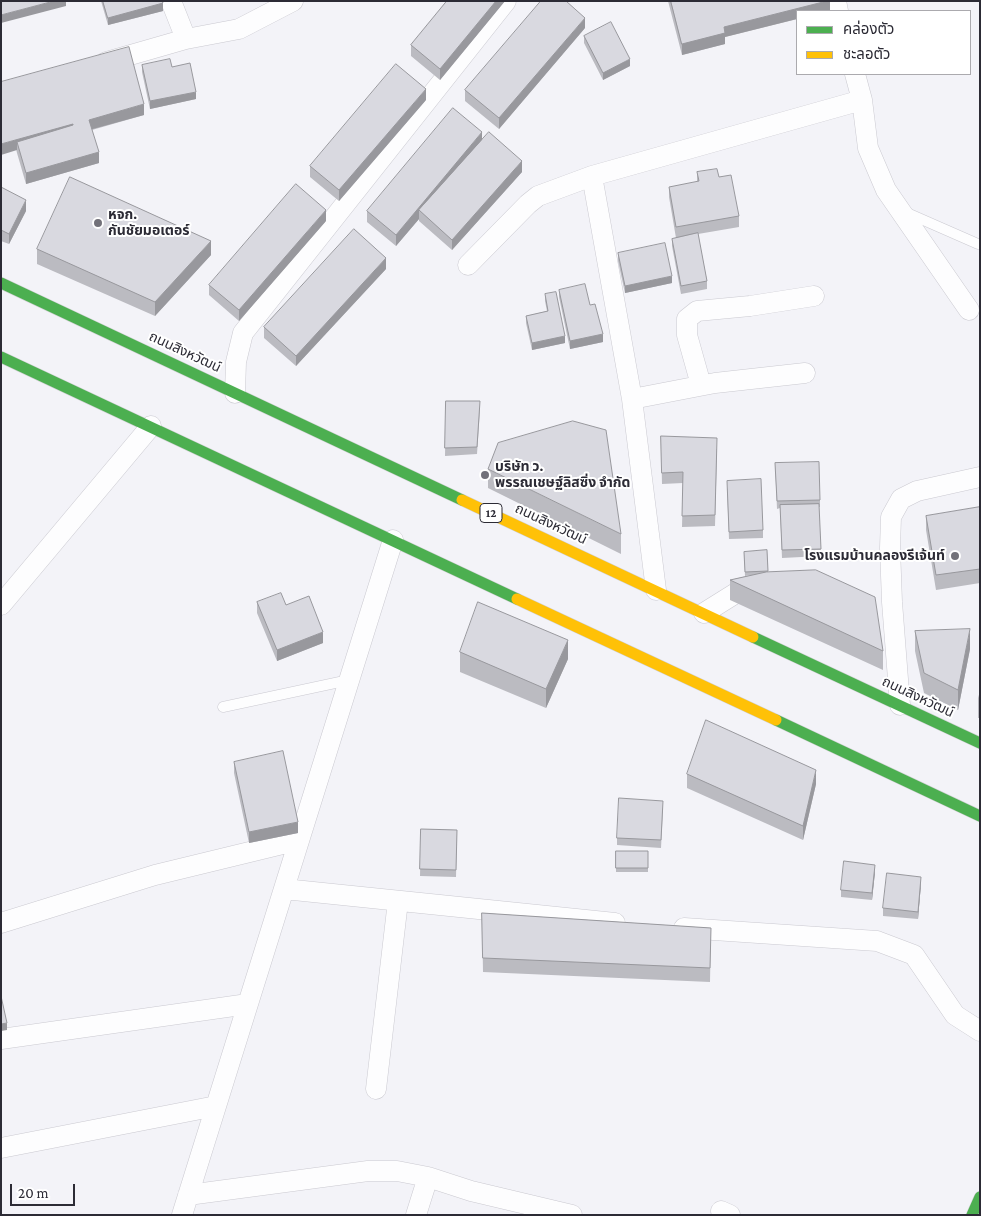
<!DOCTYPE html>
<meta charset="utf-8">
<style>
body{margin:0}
#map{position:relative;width:981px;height:1216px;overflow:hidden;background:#f3f3f8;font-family:"Crimson Pro","Noto Sans Thai",serif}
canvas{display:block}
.frame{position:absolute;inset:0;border:2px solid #2c2b35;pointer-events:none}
.legend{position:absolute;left:796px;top:10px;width:175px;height:65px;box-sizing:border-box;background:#fff;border:1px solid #abaaae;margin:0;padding:6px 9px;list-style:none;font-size:15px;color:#2c2b35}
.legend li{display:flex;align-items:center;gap:10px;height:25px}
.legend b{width:25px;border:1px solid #abaaae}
.scale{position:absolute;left:10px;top:1184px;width:65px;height:22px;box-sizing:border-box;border:2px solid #2c2b35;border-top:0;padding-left:6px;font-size:15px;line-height:18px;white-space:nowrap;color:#2c2b35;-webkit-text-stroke:4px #fff;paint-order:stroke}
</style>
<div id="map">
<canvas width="981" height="1216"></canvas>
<div class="frame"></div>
<ul class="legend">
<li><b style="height:6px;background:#4caf50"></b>คล่องตัว</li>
<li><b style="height:6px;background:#ffc107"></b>ชะลอตัว</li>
</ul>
<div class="scale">20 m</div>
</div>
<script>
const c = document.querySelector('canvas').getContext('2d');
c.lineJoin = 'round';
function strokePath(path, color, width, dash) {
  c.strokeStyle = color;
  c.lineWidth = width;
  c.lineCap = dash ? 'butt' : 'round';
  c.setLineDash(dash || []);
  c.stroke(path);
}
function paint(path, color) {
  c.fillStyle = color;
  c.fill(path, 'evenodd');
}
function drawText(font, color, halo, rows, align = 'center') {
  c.font = font + ' "Crimson Pro","Noto Sans Thai",serif';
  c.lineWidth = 4;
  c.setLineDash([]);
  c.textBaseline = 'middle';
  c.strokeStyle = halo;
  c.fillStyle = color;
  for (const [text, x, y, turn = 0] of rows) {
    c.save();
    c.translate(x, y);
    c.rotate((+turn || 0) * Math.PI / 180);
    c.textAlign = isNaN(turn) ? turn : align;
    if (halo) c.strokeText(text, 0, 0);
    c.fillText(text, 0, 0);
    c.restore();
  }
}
const lane = new Path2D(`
 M905,212L978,244
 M223,707L349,680`);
const street = new Path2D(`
 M171,1L186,39
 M836,1L838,11
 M106,62L186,39L239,29L293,1
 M862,100L868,148L886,190L969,310
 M468,265L528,204L538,196L592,176
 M701,385L687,335V319L697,311L750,306L814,296
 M235,393L236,362L243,333L506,1
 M632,399L715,383L805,373
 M656,590L632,399L592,176L862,100L855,74
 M1,605L151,426
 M704,613L736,593L756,591
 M900,705L892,602L890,548L891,517L901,499L917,491L980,477
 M284,889L615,923
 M1,923L155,875L299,840
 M684,928L877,941L914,955L955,1015L980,1031
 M1,1039L248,1004
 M376,1089L398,901
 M1,1148L216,1106
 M188,1195L368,1171H397L428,1177L471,1191L572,1215
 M721,1211L730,1215
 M182,1215L393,540
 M416,1215L428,1177`);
const fast = new Path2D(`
 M1,283L462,500
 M1,357L517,599
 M753,637L980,743
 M776,720L980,816
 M972,1215L980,1197`);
const slow = new Path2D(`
 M462,500L753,637
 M517,599L776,720`);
strokePath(lane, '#cac9d0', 11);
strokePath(street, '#cac9d0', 21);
strokePath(fast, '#d1d1d4', 12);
strokePath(slow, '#d1d1d4', 12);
strokePath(lane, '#fdfdfe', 10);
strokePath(street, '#fdfdfe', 20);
strokePath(fast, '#4caf50', 11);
strokePath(slow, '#ffc107', 11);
paint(new Path2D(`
 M101,1H162L163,11L108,25Z
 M447,1H505L440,80L411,56V45Z
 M668,1H830V11H797V19L725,37V44L682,55Z
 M585,28L499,129L465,101V90Z
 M584,36L630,66L603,80L584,43Z
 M142,65L172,67L196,99L150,109L142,72Z
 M1,82L144,115L92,130L99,163L26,184L17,153Z
 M426,100L339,201L310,177V166Z
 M482,139L522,172L452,250L419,221V219L396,246L367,222V211Z
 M697,172L719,177L739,216V227L698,234L707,281V289L681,294L672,246V239L676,238L669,197V187L697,182Z
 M1,187L26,211L9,244L1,241Z
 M326,221L239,321L209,295V285Z
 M37,249L211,255L155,316L37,264Z
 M618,253L672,283L625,293L618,261Z
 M386,269L296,366L264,338V327Z
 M559,290L590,305L603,342L570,349L559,297Z
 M545,294L565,343L532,350L526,323V316L547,311L545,301Z
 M446,401L480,409L477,454L445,456Z
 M661,436L717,449L715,526L682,527L683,483L662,484Z
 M775,463L820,500V507H819L821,556L782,558L780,508L777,509Z
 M488,469L621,534V554L488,488Z
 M727,488L763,530V538L729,539Z
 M980,507V583L936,590L926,530V516Z
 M767,550L768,572L883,651V670L730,600V580L751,575L745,576L744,552Z
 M257,602L286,605L323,643L277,661L257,613Z
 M915,631L970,649L958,710L924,693L915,651Z
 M460,652L568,659L546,708L460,672Z
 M980,691V718H978V698Z
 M234,762L298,833L249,843L234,773Z
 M687,774L816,784L803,840L687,788Z
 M663,808L661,848L617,845V838Z
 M421,829L457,830L456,877L420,876Z
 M616,851H648V872H616Z
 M875,872L872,900L841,897V890Z
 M921,884L918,919L883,916V908Z
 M482,913L711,928L710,982L483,972Z`), '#bbbbc1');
paint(new Path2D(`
 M54,1H66V6L1,23V15Z
 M496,1H505L440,80V69Z
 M827,1H830V11H797V19L725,37V44L682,55V44L724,27Z
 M163,3V11L108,25V18Z
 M585,18V28L499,129V118Z
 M630,59V66L603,80V73Z
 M426,89V100L339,201V190Z
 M196,92V99L150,109V101Z
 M144,104V115L89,130V120Z
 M73,124V135L17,142V150L1,155V144Z
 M482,132V143L419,210V219L396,246V235Z
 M99,152V163L26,184V173Z
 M522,161V172L452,250V240Z
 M26,200V211L9,244V234Z
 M326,210V221L239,321V310Z
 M211,241V255L155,316V302Z
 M386,258V269L296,366V356Z
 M672,276V283L625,293V286Z
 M603,334V342L570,349V341Z
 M565,336V343L532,350V343Z
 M970,629V649L958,710V690Z
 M323,632V643L277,661V650Z
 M568,640V659L546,708V689Z
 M816,770V784L803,840V826Z
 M298,822V833L249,843V832Z
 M875,865V872L872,900V893Z
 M921,877V884L918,919V912Z
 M7,1023V1030L1,1031V1024Z`), '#98989d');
const building = new Path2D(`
 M1,1H54L1,15Z
 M103,1H162L163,3L108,18Z
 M447,1H496L440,69L411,45Z
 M541,1H566L585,18L499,118L465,90Z
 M671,1H827L724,27L725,33L682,44Z
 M611,22L630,59L603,73L584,36Z
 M129,47L144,104L89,120L99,152L26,173L17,142L73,125V124L1,144V82Z
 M170,59L172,67L190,63L196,92L150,101L142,65Z
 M396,64L426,89L339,190L310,166Z
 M453,108L482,132L396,235L367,211Z
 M489,132L522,161L452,240L419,210Z
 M717,169L719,177L731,175L739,216L676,227L669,187L699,181L697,172Z
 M70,177L211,241L155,302L37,249Z
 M296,184L326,210L239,310L209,285Z
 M1,187L26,200L9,234L1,230Z
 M354,229L386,258L296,356L264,327Z
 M698,233L707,281L681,286L672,239Z
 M665,243L672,276L625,286L618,253Z
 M585,284L590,305L595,304L603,334L570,341L559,290Z
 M556,292L565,336L532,343L526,316L548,311L545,294Z
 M446,401H480L477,447L445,448Z
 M573,421L606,430L621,534L488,469L498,443Z
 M661,436L717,438L715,515L682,516L683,472L662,473Z
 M819,462L820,500L777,501L775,463Z
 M761,479L763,530L729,532L727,481Z
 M819,504L821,549L782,550L780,505Z
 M980,507V569L936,575L926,516Z
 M767,550L768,571L745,572L744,552Z
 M816,570L875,597L883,651L730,580L766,572Z
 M281,593L286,605L309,596L323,632L277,650L257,602Z
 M478,602L568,640L546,689L460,652Z
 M970,629L958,690L924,673L915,631Z
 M706,720L816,770L803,826L687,774Z
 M283,751L298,822L249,832L234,762Z
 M619,798L663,801L661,840L617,838Z
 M421,829L457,830L456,870L420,869Z
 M616,851H648V868H616Z
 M844,861L875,865L872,893L841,890Z
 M887,873L921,877L918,912L883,908Z
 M482,913L711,928L710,968L483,958Z
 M1,996L7,1023L1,1024Z`);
paint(building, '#d9d9e0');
strokePath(building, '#98989d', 1);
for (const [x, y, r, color] of [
 [98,223,5,"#727179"],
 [485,475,5,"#727179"],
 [955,556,5,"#727179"]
]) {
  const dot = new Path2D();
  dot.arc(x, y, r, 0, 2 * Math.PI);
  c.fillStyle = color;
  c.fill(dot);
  strokePath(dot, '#fff', 2);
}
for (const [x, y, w] of [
 [491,513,22]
]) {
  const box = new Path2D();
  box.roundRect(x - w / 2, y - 9.5, w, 19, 4);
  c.fillStyle = '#fff';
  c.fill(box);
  strokePath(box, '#2c2b35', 1);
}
drawText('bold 12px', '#2c2b35', null, [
 ["12",491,513]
]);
drawText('bold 14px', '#2c2b35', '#fff', [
 ["หจก.",108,215],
 ["กันชัยมอเตอร์",108,231],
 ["บริษัท ว.",495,467],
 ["พรรณเชษฐ์ลิสซิ่ง จำกัด",495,483],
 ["โรงแรมบ้านคลองรีเจ้นท์",945,556,"right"]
], 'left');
drawText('14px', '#2c2b35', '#fff', [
 ["ถนนสิงหวัฒน์",185,352,25],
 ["ถนนสิงหวัฒน์",551,524,25],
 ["ถนนสิงหวัฒน์",918,697,25]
]);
</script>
